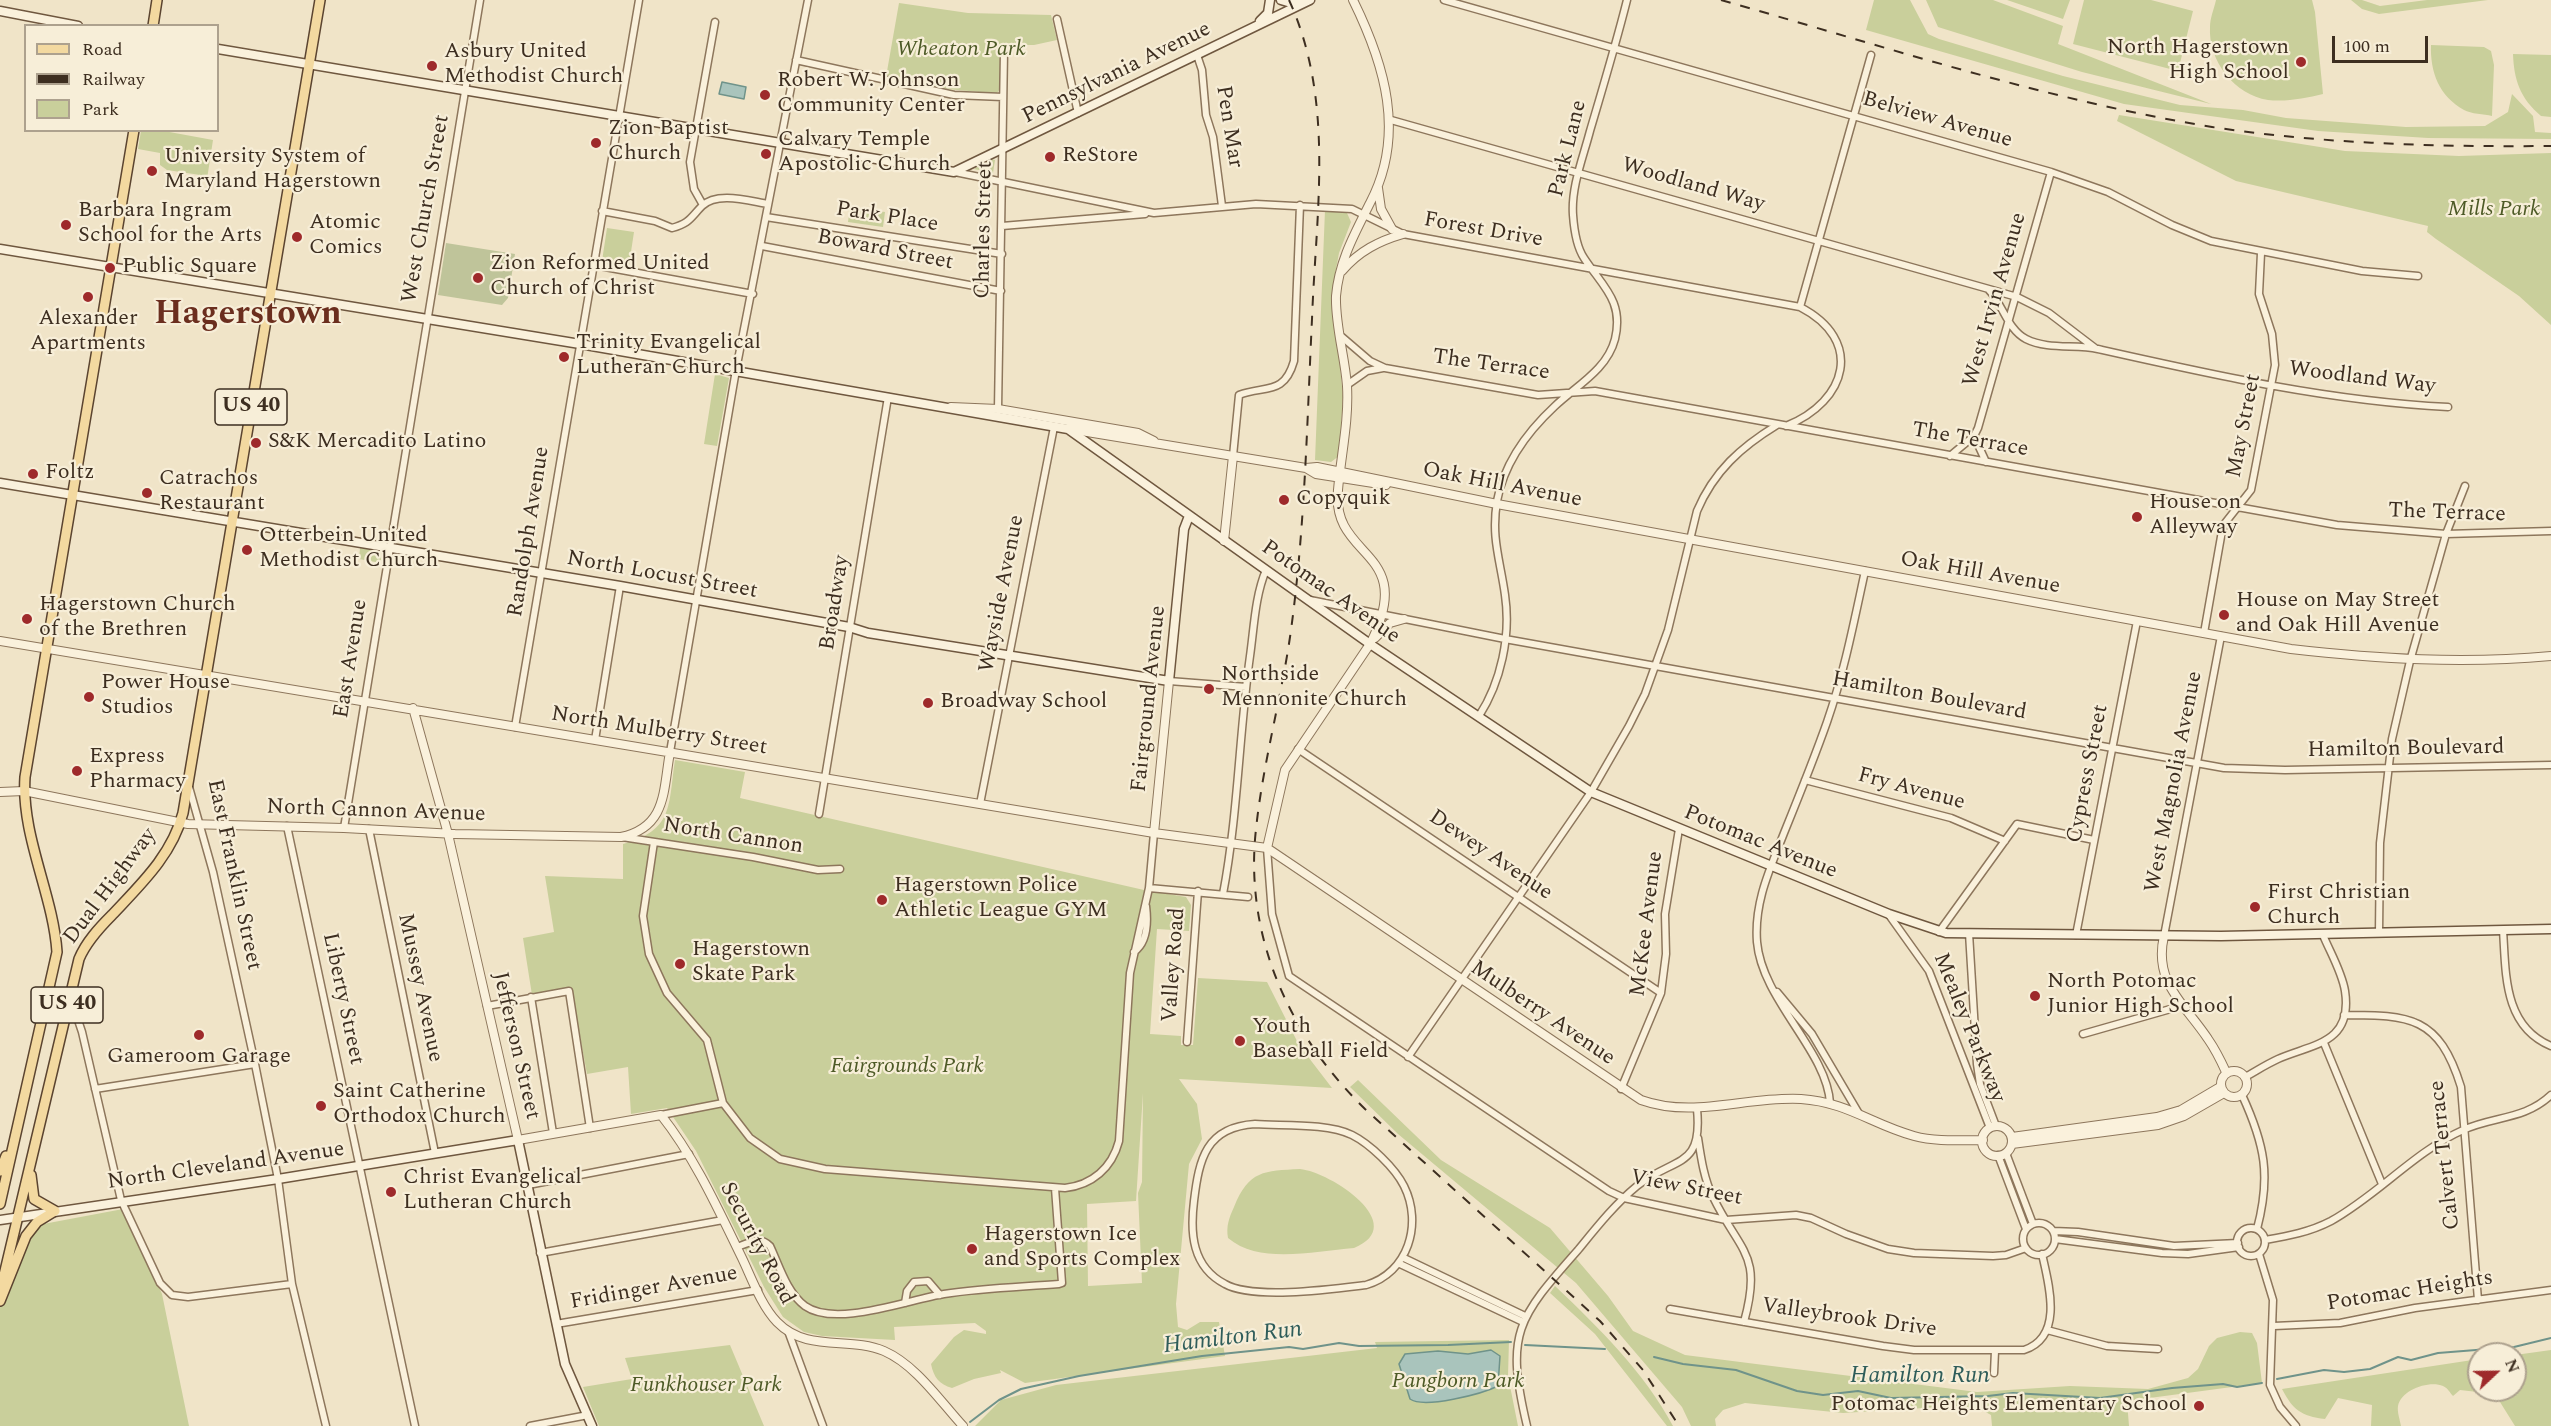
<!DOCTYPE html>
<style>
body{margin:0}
#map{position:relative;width:2551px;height:1426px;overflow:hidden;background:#f0e4c8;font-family:Spectral,serif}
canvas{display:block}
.legend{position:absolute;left:24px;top:24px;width:195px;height:108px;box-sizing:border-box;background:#f7eed8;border:2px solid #ada18e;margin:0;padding:8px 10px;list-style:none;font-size:18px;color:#3d2e20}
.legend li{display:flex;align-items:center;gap:12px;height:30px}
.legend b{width:30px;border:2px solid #ada18e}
.north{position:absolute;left:2467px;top:1342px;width:60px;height:60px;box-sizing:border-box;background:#f7eed8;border:2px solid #ada18e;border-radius:50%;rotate:68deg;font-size:16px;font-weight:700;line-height:24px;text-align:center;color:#3d2e20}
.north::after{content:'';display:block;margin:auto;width:21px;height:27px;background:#9e2a2b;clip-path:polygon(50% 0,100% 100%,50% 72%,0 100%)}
.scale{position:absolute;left:2332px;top:36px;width:96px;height:27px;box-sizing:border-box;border:3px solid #3d2e20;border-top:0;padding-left:8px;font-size:18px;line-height:21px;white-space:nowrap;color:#3d2e20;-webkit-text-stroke:4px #f7eed8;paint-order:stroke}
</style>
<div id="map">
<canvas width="2551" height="1426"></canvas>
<ul class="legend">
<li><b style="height:8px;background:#f3d9a0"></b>Road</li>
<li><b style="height:8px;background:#3d2e20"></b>Railway</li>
<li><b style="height:16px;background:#c9cf9b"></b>Park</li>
</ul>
<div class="north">N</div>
<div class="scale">100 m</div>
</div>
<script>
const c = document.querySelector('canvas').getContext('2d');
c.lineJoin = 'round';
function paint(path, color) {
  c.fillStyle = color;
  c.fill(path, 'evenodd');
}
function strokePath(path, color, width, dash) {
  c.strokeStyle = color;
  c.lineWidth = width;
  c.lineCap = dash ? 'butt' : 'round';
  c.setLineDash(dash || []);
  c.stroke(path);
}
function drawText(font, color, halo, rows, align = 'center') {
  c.font = font + ' Spectral,serif';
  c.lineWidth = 4.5;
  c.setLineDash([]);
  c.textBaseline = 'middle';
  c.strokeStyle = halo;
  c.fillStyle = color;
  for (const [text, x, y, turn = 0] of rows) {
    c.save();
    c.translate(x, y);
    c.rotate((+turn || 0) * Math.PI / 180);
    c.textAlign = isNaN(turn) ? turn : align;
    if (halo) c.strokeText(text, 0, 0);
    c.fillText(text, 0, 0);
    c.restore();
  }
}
paint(new Path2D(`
 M1874,0H1910L1928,34L1939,39L2063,76L2180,105L2243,110L2286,118L2406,127L2485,126L2508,112L2512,94L2533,116L2535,132L2551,133V139L2428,138L2318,131L2124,104L1866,30Z
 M1926,0H1993L2063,26L2058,44L2211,104L2082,72L1938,27Z
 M2007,0H2070L2063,19Z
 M2084,0H2151L2193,11L2178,71L2073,44Z
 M2216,0H2312L2315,12L2323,94C2306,98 2287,102 2268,100C2235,95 2208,61 2210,27C2210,18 2214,9 2216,0Z
 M2351,0H2362L2380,6L2427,0H2488L2379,14L2362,9Z
 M899,3L968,13L1051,15L1057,40L1034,45H1009L1007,52H1001L1000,89L997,93C960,91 921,87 886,77Z
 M2431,45L2484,47L2491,51L2494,65L2492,116C2484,114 2471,114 2464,110C2439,96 2430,72 2431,45Z
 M2513,54L2551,55V117L2541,116C2520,98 2514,80 2513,54Z
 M2119,115L2345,151L2459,156L2551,153V325L2519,296L2436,239L2427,232L2428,226L2236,181L2117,121Z
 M141,131H164L213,140L207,179L201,178L200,175L167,170L160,165V153L138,149Z
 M991,159L995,160L993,173L974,169Z
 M850,207L885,212L883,227L848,222Z
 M1325,210L1347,213L1351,222L1339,253L1332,291L1343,396L1339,456L1331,462L1315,460Z
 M607,228L634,232L629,265L602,261Z
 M715,374L729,378L717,446L704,444Z
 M360,548L382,551L381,563L359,559Z
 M675,760L745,772L740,798L1144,890L1186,897L1191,905L1189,931L1157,929L1150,1034L1181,1036V1045H1193L1198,978L1267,982L1299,1045L1332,1088L1179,1079L1197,1104L1202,1139L1189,1164L1176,1304L1178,1327L1187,1330L1200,1322H1219L1225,1356L1025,1383L1000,1370L1001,1373L974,1379L952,1388C939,1384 934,1378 931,1364L954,1337L964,1330L986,1334V1331L975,1323L894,1327L895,1340L822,1336L804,1332L783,1317L764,1287L696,1151L667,1108L631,1114L628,1067L587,1074L571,988L532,995L523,938L554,932L545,876L623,879V844C674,830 668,806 675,760ZM1143,1093L1142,1182L1138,1193L1142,1283L1088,1286L1087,1204L1136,1201Z
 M1358,1080L1441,1160L1550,1228L1608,1296L1633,1331L1685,1355L1977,1392L2070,1386L2148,1389L2188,1378L2198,1369L2209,1346L2217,1338L2240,1332L2252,1333L2257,1343L2262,1383L2127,1401L2129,1426H1992L1991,1415L1980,1409L1956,1406L1843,1413L1745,1403L1723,1410L1715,1419L1716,1426H1691L1682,1407L1576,1283L1398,1134L1350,1087Z
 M1300,1169C1331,1172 1411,1225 1354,1248C1314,1251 1260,1265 1228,1238C1226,1226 1229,1218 1234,1207C1249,1170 1264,1171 1300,1169Z
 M123,1209L162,1294L189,1426H0V1302L17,1252L38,1225Z
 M1555,1286C1598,1327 1645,1373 1673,1426H1667L1595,1334L1550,1293Z
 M1509,1340L1508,1376L1518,1426H975L1001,1400L1056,1385L1377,1348L1375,1342Z
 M730,1345L764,1426H599L583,1387L632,1379L625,1358Z
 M2551,1350V1426H2515L2495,1394L2460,1390L2453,1396C2450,1393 2448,1388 2443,1386C2429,1380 2401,1390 2398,1406C2397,1412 2400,1420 2401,1426H2371L2372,1405L2338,1398L2325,1419C2301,1416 2293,1410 2282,1389L2479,1359V1390H2515V1355Z`), '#c9cf9b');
paint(new Path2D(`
 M446,243L515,254L508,298L502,305L438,295Z`), '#bfc49a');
const water = new Path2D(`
 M722,82L746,87L744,99L719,94Z
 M1491,1350L1500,1356L1498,1386C1482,1394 1424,1409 1410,1399L1399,1364L1405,1354L1438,1351L1468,1354Z`);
paint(water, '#a9c4bc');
strokePath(water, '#6f938a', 1.5);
strokePath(new Path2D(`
 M1525,1345L1605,1349
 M1654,1357L1683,1364L1736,1370L1797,1391L1823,1395L1858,1391L1891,1398L1988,1396L2013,1393L2100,1398L2172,1388L2223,1384L2237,1387L2262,1383
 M2277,1379L2324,1370L2344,1372L2370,1369L2398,1357L2411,1360L2438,1353L2514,1347L2551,1338
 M970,1422L999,1400L1021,1389L1079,1376L1202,1356L1289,1347L1303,1349L1339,1343L1359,1346L1448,1345L1511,1342`), '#6f938a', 2);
const minor = new Path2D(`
 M1444,0L2051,172L2108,192L2172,225L2211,241L2362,271L2418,276
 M1057,19L1078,113
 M1197,55L1202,70L1206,115L1213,137L1222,206
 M796,60L954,95L1003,97
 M1391,120L2017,297L2049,313L2095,348
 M955,172L1154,213L1256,204L1352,209L1403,234L1800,307C1864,340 1848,401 1786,426
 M703,205L694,189L690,162L715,22
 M602,211L655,221L672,228C690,223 690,218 702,206C717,191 749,201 768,204
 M766,217L1002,254
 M1002,226L1145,214
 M762,246L1001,291
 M594,265L753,294
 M1988,289C2003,304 2007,329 2026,339C2048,350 2075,344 2098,349C2214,375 2329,401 2448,407
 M1800,307L1871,55
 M1342,337L1370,361L1385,368L1538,395L1595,391L2337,525L2446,534L2551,531
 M1347,385L1367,371L1383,368
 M998,409L1004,52
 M1974,436L1986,462
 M1233,456L1239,395C1265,385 1284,396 1294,361L1300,205
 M1950,456L1974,436L1978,428L2051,172
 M1310,600L1505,639L2224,768L2285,770L2551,765
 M2204,633L2222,531L2225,523L2251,490L2275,365L2272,334L2259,294L2261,253
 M1169,681L1246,687
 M1479,716C1501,682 1511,636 1505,595C1500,559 1491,538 1497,501C1504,463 1527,432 1555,406C1576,386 1607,370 1615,339C1624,301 1603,287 1584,258C1576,246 1574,229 1573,215C1571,187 1583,158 1590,131C1603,87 1616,44 1627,0
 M515,727L639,0
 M595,740L620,586
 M1298,749L1661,993
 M670,752L736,370L808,0
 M1805,780L1951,818L2005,841
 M189,787L213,872L255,1064L278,1179L292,1284L326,1426
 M980,804L1054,427
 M819,814L888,397
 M287,826L415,1426
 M344,828L480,0
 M369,829L435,1153
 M622,837L753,857L818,870L840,869
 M654,842L643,916L649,954L667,993L707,1040L723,1103L750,1138L780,1159L825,1169L1065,1188C1092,1185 1112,1168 1119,1141L1130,973L1149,888L1154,833
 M1267,848L1272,914L1289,976L1609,1191L1624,1198L1726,1220L1796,1215L1811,1218L1846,1234L1888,1249L1914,1253L1993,1256L2006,1255L2026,1248
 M1149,888L1248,897
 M1223,894C1238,815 1239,735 1250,656C1254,628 1255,596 1266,570
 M1889,915L1929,971L1990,1128
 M2503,930C2506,973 2503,1026 2551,1046
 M1939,932L2017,824L2094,840
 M1969,933L1977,1064L1980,1084L1996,1126
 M2379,933L2380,843L2392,739L2410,661L2446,534L2465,486
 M2076,935L2137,621
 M2164,936L2221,636
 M1134,952C1148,942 1148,922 1146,906
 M1777,992L1812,1034L1858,1112
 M531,997L553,1133
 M487,1006L569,991L590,1128
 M66,1010L78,1020L82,1032L121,1200L160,1283L172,1295L188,1297L292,1284
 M2344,1015C2410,1015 2439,1016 2461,1087L2478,1300
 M2083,1034L2181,1006
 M1187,1042L1198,891
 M2324,1043L2382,1184
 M1408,1057L1591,792L1629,726L1645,694L1668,630L1697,511C1714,471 1741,447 1777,425
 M2245,1077C2256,1071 2267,1064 2278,1059C2312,1044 2353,1044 2345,991C2342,972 2330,952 2323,935
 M95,1089L255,1064
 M1621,1089L1661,993L1666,954L1665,914L1679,829
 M2242,1095C2265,1145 2271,1176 2257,1229
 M1830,1103C1827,1051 1762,1000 1757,942C1754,902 1770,869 1784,833C1799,796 1814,759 1827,722C1844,673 1854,622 1865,571
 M661,1115L723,1103
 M1255,1124C1283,1126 1327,1123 1352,1135C1370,1144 1395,1168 1404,1186C1423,1224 1408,1273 1366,1285C1333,1289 1253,1300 1225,1284C1192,1267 1190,1233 1194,1201C1199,1159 1206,1127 1255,1124Z
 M1698,1138C1701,1158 1704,1179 1713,1197C1740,1253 1763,1253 1744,1322
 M2006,1153L2033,1224
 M1998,1155L2026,1229
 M528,1185L689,1154
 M2023 1239a16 16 0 1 1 32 0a16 16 0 1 1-32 0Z
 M2237 1242a14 14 0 1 1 28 0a14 14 0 1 1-28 0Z
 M2053,1231L2078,1232L2174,1246L2238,1243
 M2055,1239L2162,1253L2188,1254L2239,1247
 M2265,1240C2288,1236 2310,1232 2331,1221C2378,1195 2414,1152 2463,1130C2493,1116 2525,1120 2551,1095
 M737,1247C750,1243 759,1235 770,1246C779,1265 787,1293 805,1306C836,1328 910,1299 944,1294C982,1288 1021,1287 1059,1284L1062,1283L1055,1188
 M540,1253L723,1220
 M2259,1254L2273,1300L2270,1385L2280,1407L2296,1426
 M1404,1258L1525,1316
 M1400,1264L1523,1322
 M905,1303L907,1291L914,1282L928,1281L940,1295
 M1670,1309L1883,1346L1914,1350H2024C2064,1337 2049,1285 2042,1254
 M556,1324L758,1290
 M2274,1326L2340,1323L2415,1308L2551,1290
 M2047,1330L2107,1346L2158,1349
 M788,1331L823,1426
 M1994,1373L1995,1351
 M530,1426L588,1415
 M1527,1426C1505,1333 1517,1319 1578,1250C1596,1228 1615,1204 1637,1186C1674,1156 1703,1170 1697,1109`);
const tertiary = new Path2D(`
 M1378,188L1381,209L1392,229
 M1342,271C1359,251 1379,241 1403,234
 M951,407L998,409L1138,433L1154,441
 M1069,429L1306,468L1317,467L1497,504L2291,649C2379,659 2463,664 2551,656
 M1306,468L1316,474L1386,485
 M1224,541L1233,456
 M1375,638L1390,623L1404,619
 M0,641L1154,833L1267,848L1641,1100C1694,1119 1746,1096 1801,1099C1847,1102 1873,1125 1914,1136C1936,1142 1960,1140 1983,1140
 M413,708L448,834L518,1140L661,1115C695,1158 718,1209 742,1258C752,1279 761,1305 777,1322C807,1353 849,1336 884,1351C916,1365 940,1401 963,1426
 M0,792L24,791L188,824L344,828L455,834L621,837C667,827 663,791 670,752
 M1154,833L1169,681
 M1267,848L1285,770L1370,644C1419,548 1331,561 1338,490C1341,455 1349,421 1347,386C1345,357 1335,325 1336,296C1339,261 1355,233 1370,203C1406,135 1385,65 1353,0
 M2164,936C2153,983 2185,1004 2208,1039C2215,1049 2221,1061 2226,1072
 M2221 1084a13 13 0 1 1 26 0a13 13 0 1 1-26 0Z
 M1982 1141a15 15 0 1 1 30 0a15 15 0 1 1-30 0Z
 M2012,1137L2157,1117L2181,1110L2220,1087
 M2012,1144L2158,1125L2184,1116L2224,1093`);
const secondary = new Path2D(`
 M1281,0L1291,3L1301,2
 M0,11L78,26
 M1260,21L1268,13L1270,0
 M218,49L954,172L1310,0
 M0,249L580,344L1068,429L1370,644L1591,792L1889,914L1946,933L2221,936L2551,929
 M0,483L620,586L849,627L868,633L1169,681L1184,529L1189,516
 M0,1220L278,1179L518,1140L565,1364L592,1426`);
const primary = new Path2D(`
 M153,26L157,0
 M0,1171L6,1156
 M31,1175L34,1199L55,1211
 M0,1204L57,952C53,894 21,836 25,777L134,130
 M0,1292L79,959C86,942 99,928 112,915C141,884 172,855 183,813L320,0
 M0,1301L26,1236L37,1222L55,1211`);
strokePath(minor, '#8d765c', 9);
strokePath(tertiary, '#8d765c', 10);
strokePath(secondary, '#6f573f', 11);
strokePath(primary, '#5b4430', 12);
strokePath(minor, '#faf1dc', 6);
strokePath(tertiary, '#faf1dc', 8);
strokePath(secondary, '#faf1dc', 8);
strokePath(primary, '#f3d9a0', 9);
strokePath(new Path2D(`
 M1289,0C1335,101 1316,211 1312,319C1307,423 1305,527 1291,630C1282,696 1263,762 1256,829C1244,936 1289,1035 1365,1109L1600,1321L1643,1370L1679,1426
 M1721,0C1883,46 2046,100 2212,127C2325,144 2437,147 2551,146`), '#3d2e20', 2, [10, 10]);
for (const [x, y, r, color] of [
 [2301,62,6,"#9e2a2b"],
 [432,66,6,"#9e2a2b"],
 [765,95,6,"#9e2a2b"],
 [596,143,6,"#9e2a2b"],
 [766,154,6,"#9e2a2b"],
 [1050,157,6,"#9e2a2b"],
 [152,171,6,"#9e2a2b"],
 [66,225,6,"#9e2a2b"],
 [297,237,6,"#9e2a2b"],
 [110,268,6,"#9e2a2b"],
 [478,278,6,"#9e2a2b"],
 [88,297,6,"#9e2a2b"],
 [564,357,6,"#9e2a2b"],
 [256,443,6,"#9e2a2b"],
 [33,474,6,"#9e2a2b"],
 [147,493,6,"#9e2a2b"],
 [1284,500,6,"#9e2a2b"],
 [2137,517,6,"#9e2a2b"],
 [247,550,6,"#9e2a2b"],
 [2224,615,6,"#9e2a2b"],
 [27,619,6,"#9e2a2b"],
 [1209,689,6,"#9e2a2b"],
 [89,697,6,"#9e2a2b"],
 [928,703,6,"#9e2a2b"],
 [77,771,6,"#9e2a2b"],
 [882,900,6,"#9e2a2b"],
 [2255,907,6,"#9e2a2b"],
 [680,964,6,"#9e2a2b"],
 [2035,996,6,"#9e2a2b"],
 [199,1035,6,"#9e2a2b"],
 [1240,1041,6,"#9e2a2b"],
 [321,1106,6,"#9e2a2b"],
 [391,1192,6,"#9e2a2b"],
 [972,1249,6,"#9e2a2b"],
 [2199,1406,6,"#9e2a2b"]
]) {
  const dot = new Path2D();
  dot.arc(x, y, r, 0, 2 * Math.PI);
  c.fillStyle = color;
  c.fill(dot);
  strokePath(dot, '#f7eed8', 2);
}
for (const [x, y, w] of [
 [251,407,72],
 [67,1005,72]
]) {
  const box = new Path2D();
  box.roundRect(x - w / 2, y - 18, w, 36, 4.5);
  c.fillStyle = '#f7eed8';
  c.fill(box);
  strokePath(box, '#3d2e20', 1.5);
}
drawText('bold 21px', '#3d2e20', null, [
 ["US 40",251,407],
 ["US 40",67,1005]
]);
drawText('22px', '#3d2e20', '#f7eed8', [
 ["North Hagerstown",2289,49,"right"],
 ["High School",2289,74,"right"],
 ["Asbury United",444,53],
 ["Methodist Church",444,78],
 ["Robert W. Johnson",777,82],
 ["Community Center",777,107],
 ["Zion Baptist",608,130],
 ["Church",608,155],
 ["Calvary Temple",778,141],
 ["Apostolic Church",778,166],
 ["ReStore",1062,157],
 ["University System of",164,158],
 ["Maryland Hagerstown",164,183],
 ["Barbara Ingram",78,212],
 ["School for the Arts",78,237],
 ["Atomic",309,224],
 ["Comics",309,249],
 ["Zion Reformed United",490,265],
 ["Church of Christ",490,290],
 ["Public Square",122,268],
 ["Alexander",88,320,"center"],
 ["Apartments",88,345,"center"],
 ["Trinity Evangelical",576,344],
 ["Lutheran Church",576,369],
 ["S&K Mercadito Latino",268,443],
 ["Foltz",45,474],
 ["Catrachos",159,480],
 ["Restaurant",159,505],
 ["Copyquik",1296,500],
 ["House on",2149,504],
 ["Alleyway",2149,529],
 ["Otterbein United",259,537],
 ["Methodist Church",259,562],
 ["House on May Street",2236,602],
 ["and Oak Hill Avenue",2236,627],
 ["Hagerstown Church",39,606],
 ["of the Brethren",39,631],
 ["Northside",1221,676],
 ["Mennonite Church",1221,701],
 ["Power House",101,684],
 ["Studios",101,709],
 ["Broadway School",940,703],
 ["Express",89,758],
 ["Pharmacy",89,783],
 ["Hagerstown Police",894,887],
 ["Athletic League GYM",894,912],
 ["First Christian",2267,894],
 ["Church",2267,919],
 ["Hagerstown",692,951],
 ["Skate Park",692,976],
 ["North Potomac",2047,983],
 ["Junior High School",2047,1008],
 ["Youth",1252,1028],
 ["Baseball Field",1252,1053],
 ["Gameroom Garage",199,1058,"center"],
 ["Saint Catherine",333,1093],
 ["Orthodox Church",333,1118],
 ["Christ Evangelical",403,1179],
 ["Lutheran Church",403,1204],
 ["Hagerstown Ice",984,1236],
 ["and Sports Complex",984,1261],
 ["Potomac Heights Elementary School",2187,1406,"right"]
], 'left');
drawText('italic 22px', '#4d5a26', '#f7eed8', [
 ["Wheaton Park",961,51],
 ["Mills Park",2494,211],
 ["Fairgrounds Park",907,1068],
 ["Pangborn Park",1458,1383],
 ["Funkhouser Park",706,1387]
]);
drawText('22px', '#3d2e20', '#f7eed8', [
 ["Pennsylvania Avenue",1117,74,-26],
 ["Belview Avenue",1937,121,16],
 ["Pen Mar",1228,127,81],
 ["Park Lane",1569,149,-76],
 ["Woodland Way",1693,186,16],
 ["West Church Street",427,209,-80],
 ["Park Place",887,218,9],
 ["Charles Street",985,230,-89],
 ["Forest Drive",1483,231,10],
 ["Boward Street",885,251,11],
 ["West Irvin Avenue",1996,300,-74],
 ["The Terrace",1491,366,8],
 ["Woodland Way",2362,379,7],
 ["May Street",2245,426,-79],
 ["The Terrace",1970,441,10],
 ["Oak Hill Avenue",1502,486,11],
 ["The Terrace",2447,514,2],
 ["Randolph Avenue",530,532,-81],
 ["Oak Hill Avenue",1980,574,10],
 ["North Locust Street",662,576,10],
 ["Potomac Avenue",1330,593,35],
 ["Wayside Avenue",1003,594,-79],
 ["Broadway",836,603,-81],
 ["East Avenue",352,659,-81],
 ["Hamilton Boulevard",1929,697,10],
 ["Fairground Avenue",1150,699,-84],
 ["North Mulberry Street",659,732,9],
 ["Hamilton Boulevard",2406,750,-1],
 ["Cypress Street",2089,774,-79],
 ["West Magnolia Avenue",2175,782,-79],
 ["Fry Avenue",1911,790,15],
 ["North Cannon Avenue",376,812,2],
 ["North Cannon",733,837,9],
 ["Potomac Avenue",1760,843,22],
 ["Dewey Avenue",1490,856,34],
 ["East Franklin Street",233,875,78],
 ["Dual Highway",111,887,-53],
 ["McKee Avenue",1648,924,-83],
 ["Valley Road",1175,965,-86],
 ["Mussey Avenue",419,988,78],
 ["Liberty Street",342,999,78],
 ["Mulberry Avenue",1542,1014,34],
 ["Mealey Parkway",1968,1028,68],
 ["Jefferson Street",515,1046,77],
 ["Calvert Terrace",2446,1155,-96],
 ["North Cleveland Avenue",226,1167,-8],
 ["View Street",1686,1189,11],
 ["Security Road",756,1244,62],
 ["Fridinger Avenue",654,1289,-10],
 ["Potomac Heights",2410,1292,-9],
 ["Valleybrook Drive",1849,1319,8]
]);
drawText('italic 24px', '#2f5d5a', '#f7eed8', [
 ["Hamilton Run",1233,1339,-7],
 ["Hamilton Run",1920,1377]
]);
drawText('bold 34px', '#6b2e1e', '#f7eed8', [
 ["Hagerstown",248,316]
]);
</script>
